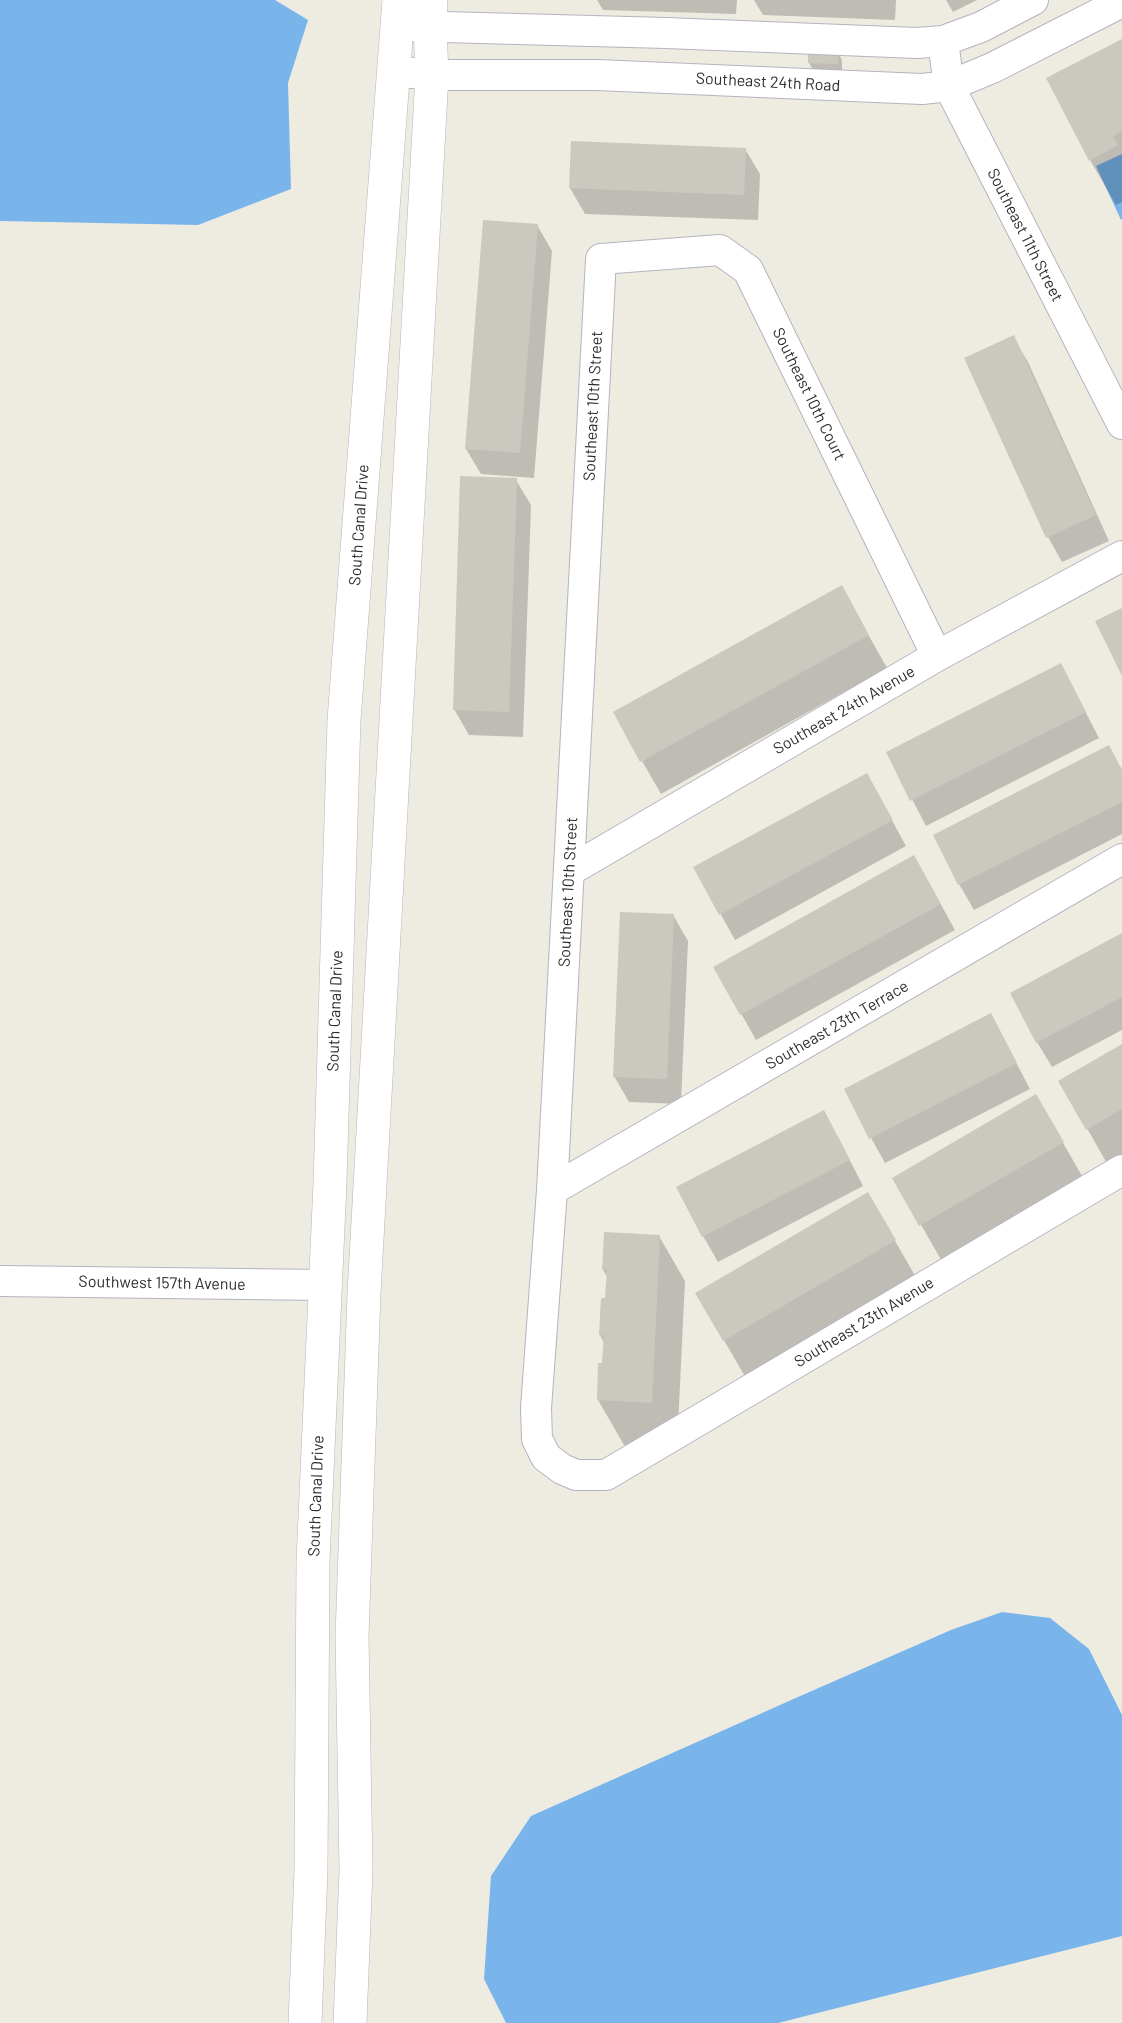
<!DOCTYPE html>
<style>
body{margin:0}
canvas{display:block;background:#eeebe1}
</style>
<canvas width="1122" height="2023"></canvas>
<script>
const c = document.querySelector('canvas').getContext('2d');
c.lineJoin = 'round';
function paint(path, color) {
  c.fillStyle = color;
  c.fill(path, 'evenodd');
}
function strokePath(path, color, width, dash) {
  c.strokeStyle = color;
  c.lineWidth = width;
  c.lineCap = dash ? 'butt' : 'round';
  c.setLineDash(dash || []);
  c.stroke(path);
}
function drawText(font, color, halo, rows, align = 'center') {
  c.font = font + ' Barlow,sans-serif';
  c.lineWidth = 4.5;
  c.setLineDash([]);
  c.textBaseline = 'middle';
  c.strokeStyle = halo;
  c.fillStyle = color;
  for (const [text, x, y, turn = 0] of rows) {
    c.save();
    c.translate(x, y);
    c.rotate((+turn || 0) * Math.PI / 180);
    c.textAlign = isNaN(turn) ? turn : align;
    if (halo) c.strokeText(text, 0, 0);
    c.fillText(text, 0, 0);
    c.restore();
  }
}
paint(new Path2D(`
 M0,0H275L308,20L288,83L291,189L198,225L0,221Z
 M1122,154V219L1121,220L1096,166Z
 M1002,1612L1050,1618L1089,1649L1122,1715V1936L778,2023H506L484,1979L491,1876L531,1816L798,1697L951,1630Z`), '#79b5eb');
paint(new Path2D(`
 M597,0H737L736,14L603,10Z
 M754,0H896L895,20L763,15Z
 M946,0H977L953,12Z
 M1122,41V202L1116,205L1090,160Z
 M837,51L842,60V72L814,71L809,63Z
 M572,142L745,149L760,174L758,220L585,214L570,188Z
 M537,225L552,251L534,478L481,474L466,449Z
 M1013,337L1028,362L1109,541L1062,562L1048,537Z
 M516,480L531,505L523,737L469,735L454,709Z
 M860,620L887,668L661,794L642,761Z
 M1061,665L1099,738L926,826L888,753Z
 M1109,747L1122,770V834L974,910L959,884Z
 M881,800L906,846L735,940L695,868Z
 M929,883L955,930L756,1040L715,967Z
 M673,915L688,941L681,1104L629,1102L614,1076Z
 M1122,935V1030L1052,1067L1037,1042Z
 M991,1015L1030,1089L885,1163L871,1138Z
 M1122,1045V1169L1113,1174L1060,1081Z
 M1036,1096L1089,1188L947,1270L894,1178Z
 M838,1137L863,1186L718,1262L703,1236Z
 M868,1194L921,1286L750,1385L697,1294Z
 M659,1236L685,1281L677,1447L624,1445L598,1400L605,1344L600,1335L607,1299L608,1278L603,1270Z`), '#0003');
paint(new Path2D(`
 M1122,39V131L1113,136L1118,145L1089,161L1046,78Z
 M808,49L838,50V64L808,63Z
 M571,141L746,148L744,195L569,188Z
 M483,220L538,224L520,453L465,449Z
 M1014,335L1096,515L1046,538L964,358Z
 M460,476L517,478L509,712L453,710Z
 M842,585L869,635L640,762L613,712Z
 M1122,608V676L1095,621Z
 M1061,663L1086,712L910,801L886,752Z
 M1109,745L1122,770V802L958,885L933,835Z
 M867,773L893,820L719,915L693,867Z
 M914,855L941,904L740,1015L713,967Z
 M620,912L674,914L667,1079L613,1077Z
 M1122,933V997L1036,1043L1010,993Z
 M991,1013L1017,1063L869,1139L844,1089Z
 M1122,1044V1109L1086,1130L1058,1081Z
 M1036,1094L1064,1142L919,1226L892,1178Z
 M824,1110L850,1160L702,1237L676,1187Z
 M868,1192L896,1240L723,1341L695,1293Z
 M604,1232L660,1235L652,1403L597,1400L598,1363H602L604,1335H599L601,1298H605L607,1270H602Z`), '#cac9bf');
const street = new Path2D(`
 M406,26L666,33L917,43L943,41L981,27L1033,0
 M943,41L949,86L1122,424
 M394,71L432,75H597L922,89L949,86L992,68L1122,2
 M937,656L748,270L720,250L601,259L552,1190L536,1408L537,1439L546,1457L562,1469L576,1475H606L1122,1170
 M569,871L937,656L1122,556
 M552,1190L1122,859
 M0,1281L324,1285`);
const secondary = new Path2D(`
 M305,2023L311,1870L313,1561L330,1183L344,720L399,0
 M350,2023L356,1870L352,1636L364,1293L432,75L430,26L431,0`);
strokePath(street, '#b4b4c0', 32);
strokePath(secondary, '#b4b4c0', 34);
strokePath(street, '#fff', 30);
strokePath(secondary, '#fff', 33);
drawText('16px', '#2d2d2d', '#fff', [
 ["Southeast 24th Road",768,82,3],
 ["Southeast 11th Street",1025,235,63],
 ["Southeast 10th Court",809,394,64],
 ["Southeast 10th Street",593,406,-87],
 ["South Canal Drive",359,525,-86],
 ["Southeast 24th Avenue",844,710,-30],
 ["Southeast 10th Street",568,892,-87],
 ["South Canal Drive",335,1011,-88],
 ["Southeast 23th Terrace",837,1025,-30],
 ["Southwest 157th Avenue",162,1283,1],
 ["Southeast 23th Avenue",864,1322,-31],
 ["South Canal Drive",316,1496,-88]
]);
</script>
